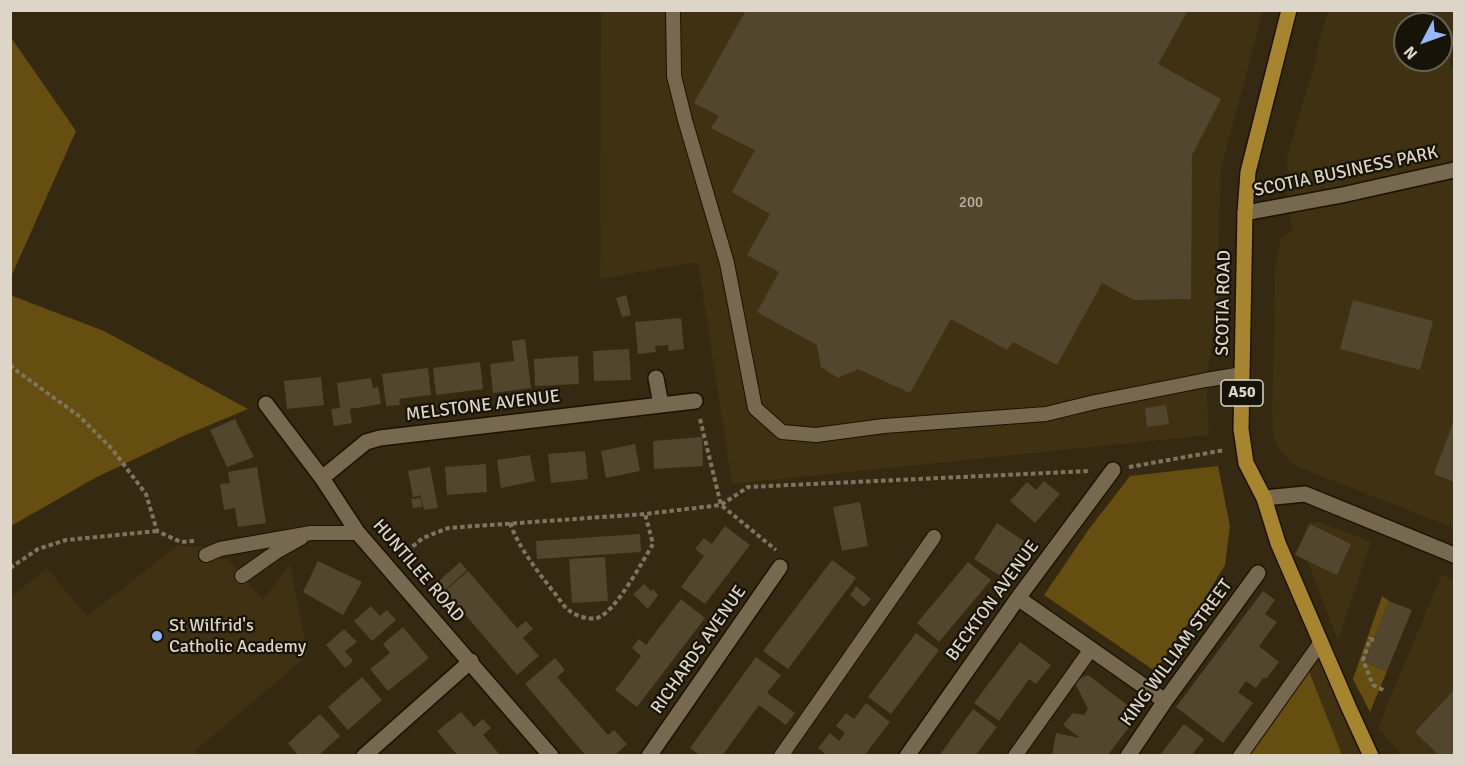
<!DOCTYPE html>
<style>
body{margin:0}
#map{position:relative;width:1465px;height:766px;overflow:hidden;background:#352912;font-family:Signika,sans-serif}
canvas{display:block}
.frame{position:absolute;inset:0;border:12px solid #dcd5c8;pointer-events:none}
.north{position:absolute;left:1393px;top:12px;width:60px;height:60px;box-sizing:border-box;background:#181309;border:2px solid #666155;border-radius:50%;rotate:229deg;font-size:16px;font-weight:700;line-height:24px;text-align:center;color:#dcd5c8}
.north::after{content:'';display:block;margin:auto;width:21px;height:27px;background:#94b7fd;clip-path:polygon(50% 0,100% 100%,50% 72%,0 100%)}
</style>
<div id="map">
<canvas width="1465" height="766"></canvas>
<div class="frame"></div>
<div class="north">N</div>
</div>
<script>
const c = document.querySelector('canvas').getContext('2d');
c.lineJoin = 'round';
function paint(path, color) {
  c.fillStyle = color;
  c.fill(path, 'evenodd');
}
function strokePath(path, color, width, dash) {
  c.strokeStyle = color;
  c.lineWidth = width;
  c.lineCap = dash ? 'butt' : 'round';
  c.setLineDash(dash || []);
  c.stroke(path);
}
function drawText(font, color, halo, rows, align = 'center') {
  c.font = font + ' Signika,sans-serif';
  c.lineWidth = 4.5;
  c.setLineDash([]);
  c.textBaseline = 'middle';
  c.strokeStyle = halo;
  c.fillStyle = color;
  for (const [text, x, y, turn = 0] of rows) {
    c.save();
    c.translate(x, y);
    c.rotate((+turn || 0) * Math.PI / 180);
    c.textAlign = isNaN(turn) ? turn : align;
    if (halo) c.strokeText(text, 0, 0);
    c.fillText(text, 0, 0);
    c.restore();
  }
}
paint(new Path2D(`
 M601,11H1263L1221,169L1217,310L1206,380L1209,435L732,484L698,262L600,279Z
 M1328,11H1454V38L1450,68L1454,69V528L1293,465L1279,448L1273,436L1272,427L1275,269L1281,237L1293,230L1290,224L1287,156L1315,63L1318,45ZM1405,24H1441V60H1405Z
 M1316,521L1371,542L1338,640L1301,544L1308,524Z
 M177,546L203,547L208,559H228L263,600L290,564L308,655L195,751L198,755L11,756V597L47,568L87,616Z
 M1442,574L1454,580V755H1401L1378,727Z
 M1321,642L1371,755L1238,756Z`), '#403113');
paint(new Path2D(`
 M12,39L76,131L11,277L10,40Z
 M10,295L104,331L248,409L181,437L95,478L11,526Z
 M1218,466L1230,526L1225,565L1200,606L1155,671L1044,595L1089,529L1130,476Z
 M1382,596L1389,601L1365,662L1387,671L1370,712L1353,679Z
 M1308,669L1342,755H1247Z`), '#664d10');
paint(new Path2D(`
 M746,10H1188L1158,64L1221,99L1192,155L1191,299L1134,300L1102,283L1057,365L1013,342L1007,350L951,319L910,393L858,369L838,378L821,367L817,345L757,312L779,272L747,255L770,214L732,192L755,150L711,128L719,116L694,103Z
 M626,295L631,315L622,317L616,298Z
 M1353,300L1433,321L1420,370L1340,349Z
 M681,318L684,349L669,351L668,345L655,346L656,352L638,354L635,322Z
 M525,339L531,388L493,393L490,364L514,361L512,341Z
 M629,349L631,380L594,381L593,351Z
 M578,356L579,384L535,386L534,359Z
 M480,362L483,389L436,395L433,368Z
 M428,368L431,395L399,399L400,405L386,406L382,374Z
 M321,377L324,405L287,409L284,381Z
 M371,378L373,388L378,387L381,404L350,409L352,423L334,426L331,409L340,408L337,383Z
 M1166,405L1169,424L1147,427L1145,408Z
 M235,419L254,457L227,467L210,430Z
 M1454,420V482L1434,474Z
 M702,437L703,466L654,469L653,441Z
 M635,444L640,471L606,478L601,451Z
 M585,451L588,479L551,483L548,454Z
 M530,455L535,481L501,488L497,460Z
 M486,464L487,492L447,495L445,467Z
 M257,467L266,523L238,527L235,508L224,510L220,484L230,483L228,472Z
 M430,467L438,508L424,510L420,492V496L413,497L408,471Z
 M1044,481L1060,494L1035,523L1010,501L1027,482L1036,490Z
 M421,498L422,507L413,508L411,499Z
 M860,502L868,546L842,551L833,507Z
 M997,523L1027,543L1002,577L974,559Z
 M1310,524L1351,544L1337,575L1295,555Z
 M725,526L750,545L705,604L681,587L704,556L695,549L704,538L712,544Z
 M640,534L641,552L537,559L536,541Z
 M605,557L608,601L572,603L569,559Z
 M832,560L856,578L788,669L763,651Z
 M318,561L362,582L343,615L303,592Z
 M460,562L467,570L445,590L438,582Z
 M968,562L991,580L939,642L917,623Z
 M468,571L517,628L526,621L533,629L523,638L539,656L517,675L445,591Z
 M644,584L651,591L653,589L658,595L648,609L633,594Z
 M856,586L871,599L864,607L850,595Z
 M1263,591L1275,600L1265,614L1277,622L1259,646L1279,662L1266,679L1264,677L1256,688L1246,681L1238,692L1253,703L1223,743L1176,707Z
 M681,599L705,618L637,707L615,690L641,656L632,648L639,639L646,645Z
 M1389,601L1412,610L1387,671L1365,662Z
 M371,606L380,616L387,610L396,620L372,641L354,621Z
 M403,627L429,658L388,691L370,669L390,653L383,644Z
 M344,629L357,642L345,651L353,661L345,668L326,645Z
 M916,633L939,650L891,714L868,697Z
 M1020,642L1051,665L1036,684L1029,679L999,721L974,703Z
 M756,657L781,675L767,693L795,713L786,725L759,705L722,756H701L690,748Z
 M555,658L565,670L557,677L608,735L614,730L627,744L614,756H586L525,684Z
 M1088,675L1139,714L1107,756H1052L1056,733L1080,738L1063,725L1073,713L1084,715L1088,709L1074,681Z
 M362,677L382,700L348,730L328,707Z
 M1454,690V756H1440L1415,732Z
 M866,703L890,722L864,756H828L818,748L830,733L839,741L845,733L836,726L846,713L854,719Z
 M973,709L997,727L975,756H939Z
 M461,712L474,727L483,719L491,728L483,735L501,756H458L437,731Z
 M320,714L340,736L318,756H299L288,743Z
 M1184,724L1204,739L1191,756H1159Z`), '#52462e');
const lane = new Path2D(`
 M673,10L674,76L685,120L727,263L755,408L782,432L816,435L884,426L1046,414L1095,402L1206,380L1242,374
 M206,555L220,549L311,533H358
 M242,576L276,552L301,538
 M781,756L934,537
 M1015,756L1091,649
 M1240,756L1321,642`);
const street = new Path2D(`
 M1245,213L1342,195L1454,170
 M656,378L661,405
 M266,404L322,478L358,533L551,756
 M322,478L366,442L380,438L695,401
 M1264,498L1305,494L1454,555
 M1018,598L1165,701
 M364,756L471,661
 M649,756L780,567
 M907,756L1018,598L1113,470
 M1128,756L1165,701L1258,573`);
const primary = new Path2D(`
 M1289,10L1248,172L1245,213L1241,429L1246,463L1264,498L1278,543L1349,708L1371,756`);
strokePath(lane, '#1c1200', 16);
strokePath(street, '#1c1200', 18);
strokePath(primary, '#1c1200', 18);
strokePath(new Path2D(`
 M10,365L17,371L79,416L112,449L146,494L157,531L181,542L194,541
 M700,419L721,505L776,550
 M1129,467L1225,450
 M510,523C519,548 536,569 552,590C558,596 563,607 570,611C576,616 589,620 597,618C615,613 642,562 653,544L645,514
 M401,556L423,538L448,528L645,514L721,505L748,487L1089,471
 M10,568L38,549L66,540L157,531
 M1374,640L1370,639L1363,660L1373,685L1385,691`), '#7d7461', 4, [4.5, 3]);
strokePath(lane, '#766950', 14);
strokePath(street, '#766950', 15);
strokePath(primary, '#a7842e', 15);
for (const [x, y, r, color] of [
 [157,636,6,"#94b7fd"]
]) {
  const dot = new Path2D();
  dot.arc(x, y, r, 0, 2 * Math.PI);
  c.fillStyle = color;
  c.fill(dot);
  strokePath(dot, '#181309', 2);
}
drawText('15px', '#bab1a2', null, [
 ["200",971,203]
]);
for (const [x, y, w] of [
 [1242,393,42]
]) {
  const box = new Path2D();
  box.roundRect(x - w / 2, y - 13, w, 26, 4.5);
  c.fillStyle = '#181309';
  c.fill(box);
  strokePath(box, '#dcd5c8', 1.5);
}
drawText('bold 16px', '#dcd5c8', null, [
 ["A50",1242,393]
]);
drawText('18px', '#dcd5c8', '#181309', [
 ["SCOTIA BUSINESS PARK",1346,172,-12],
 ["SCOTIA ROAD",1224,303,-89],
 ["MELSTONE AVENUE",483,406,-7],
 ["HUNTILEE ROAD",418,571,49],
 ["BECKTON AVENUE",993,601,-54],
 ["RICHARDS AVENUE",699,650,-55],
 ["KING WILLIAM STREET",1177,653,-54]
]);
drawText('18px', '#dcd5c8', '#181309', [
 ["St Wilfrid's",169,626],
 ["Catholic Academy",169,647]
], 'left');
</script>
